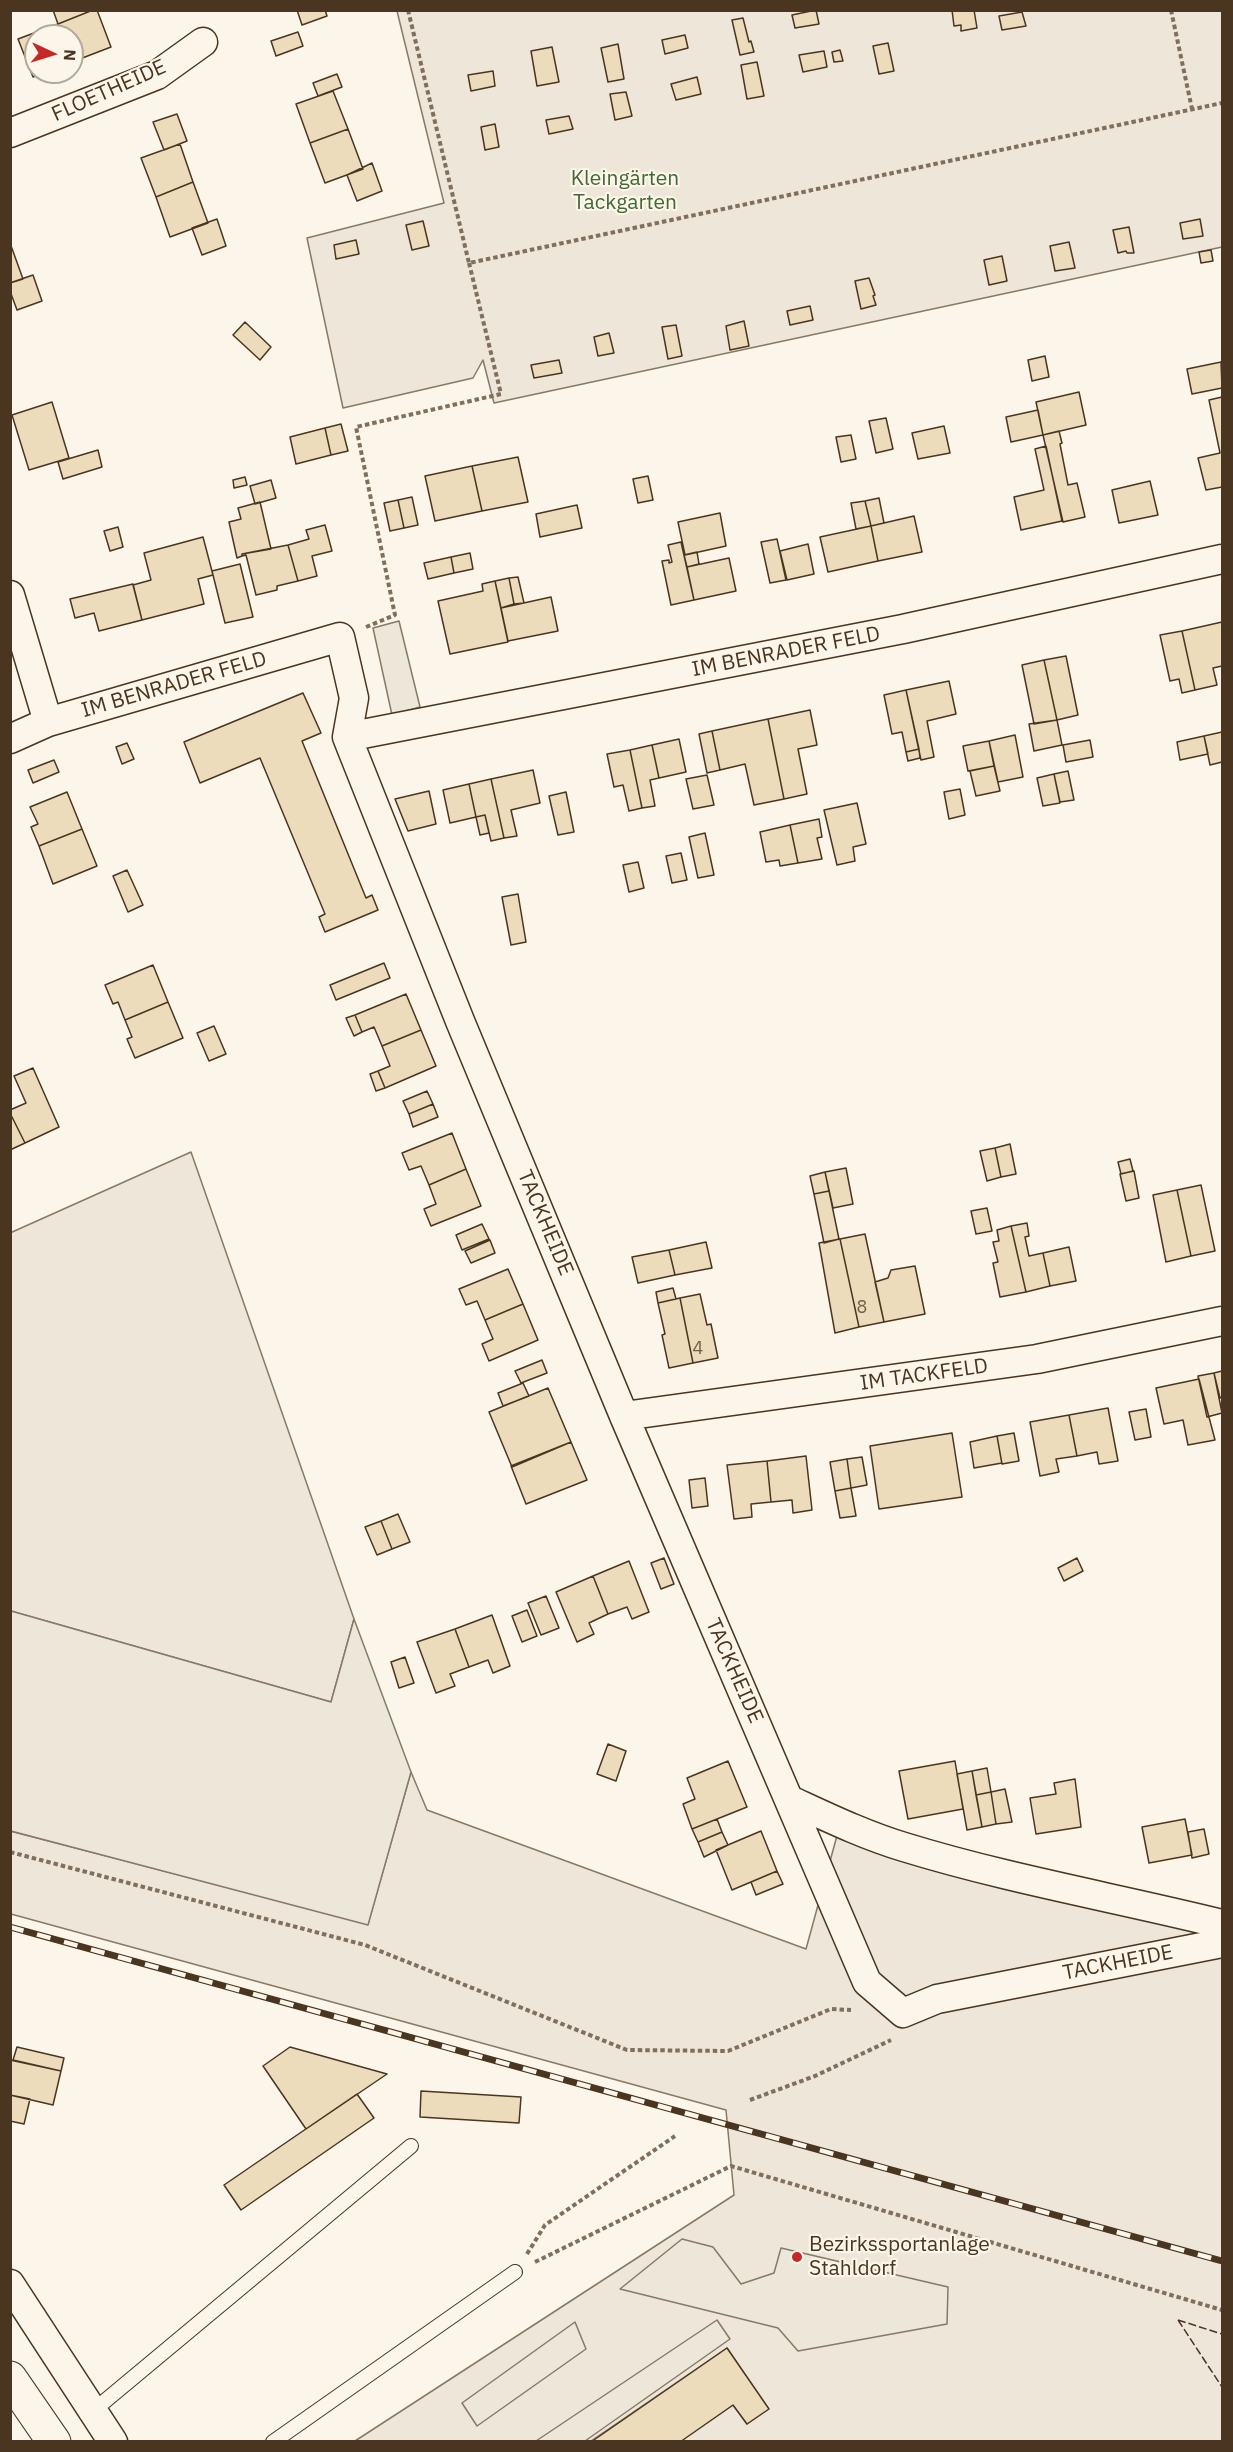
<!DOCTYPE html>
<meta charset="utf-8">
<style>
body{margin:0}
#map{position:relative;width:1233px;height:2452px;overflow:hidden;background:#fbf6e9;font-family:"IBM Plex Sans",sans-serif}
canvas{display:block}
.frame{position:absolute;inset:0;border:12px solid #4a3520;pointer-events:none}
.north{position:absolute;left:24px;top:24px;width:60px;height:60px;box-sizing:border-box;background:#fbf6e9;border:2px solid #b4a999;border-radius:50%;rotate:94deg;font-size:16px;font-weight:700;line-height:24px;text-align:center;color:#4a3520}
.north::after{content:'';display:block;margin:auto;width:21px;height:27px;background:#c62828;clip-path:polygon(50% 0,100% 100%,50% 72%,0 100%)}
</style>
<div id="map">
<canvas width="1233" height="2452"></canvas>
<div class="frame"></div>
<div class="north">N</div>
</div>
<script>
const c = document.querySelector('canvas').getContext('2d');
c.lineJoin = 'round';
function paint(path, color) {
  c.fillStyle = color;
  c.fill(path, 'evenodd');
}
function strokePath(path, color, width, dash) {
  c.strokeStyle = color;
  c.lineWidth = width;
  c.lineCap = dash ? 'butt' : 'round';
  c.setLineDash(dash || []);
  c.stroke(path);
}
function drawText(font, color, halo, rows, align = 'center') {
  c.font = font + ' "IBM Plex Sans",sans-serif';
  c.lineWidth = 4.5;
  c.setLineDash([]);
  c.textBaseline = 'middle';
  c.strokeStyle = halo;
  c.fillStyle = color;
  for (const [text, x, y, turn = 0] of rows) {
    c.save();
    c.translate(x, y);
    c.rotate((+turn || 0) * Math.PI / 180);
    c.textAlign = isNaN(turn) ? turn : align;
    if (halo) c.strokeText(text, 0, 0);
    c.fillText(text, 0, 0);
    c.restore();
  }
}
const green = new Path2D(`
 M397,11H1222V247L494,403L483,360L473,378L343,408L307,238L444,203Z
 M191,1152L354,1619L331,1702L11,1611L10,1233Z
 M411,1772L427,1810L806,1949L841,1821L1222,1935V2441H680L733,2405L747,2424L768,2409L727,2348L591,2441H355L734,2195L726,2110L11,1914L10,1831L368,1924Z`);
paint(green, '#ede6d9');
strokePath(green, '#887966', 1.5);
const parking = new Path2D(`
 M399,621L420,707L392,715L373,628Z
 M11,1611L331,1702L354,1619L411,1772L368,1925L11,1831Z
 M682,2239L713,2247L741,2284L774,2273L781,2248L948,2287L947,2324L798,2351L778,2328L620,2289Z
 M717,2320L730,2339L585,2441H536Z
 M575,2322L586,2349L477,2426L462,2403Z`);
paint(parking, '#ede7d9');
strokePath(parking, '#887966', 1.5);
const building = new Path2D(`
 M53,10H93L58,24Z
 M93,10H97L111,47L72,62V36H62L58,24Z
 M297,10H325L327,16L302,25Z
 M816,10L819,24L795,28L792,15Z
 M952,10H974L977,28L961,31V25L954,26Z
 M1022,12L1026,26L1002,30L999,16Z
 M743,18L749,42L751,41L754,52L740,55L732,20Z
 M58,24L62,36H36V72H45L33,77L18,39Z
 M298,32L303,46L276,56L271,41Z
 M685,35L688,48L665,54L662,40Z
 M888,43L894,71L879,74L873,46Z
 M618,44L624,79L608,82L601,48Z
 M552,47L559,82L537,86L531,51Z
 M840,50L843,61L834,62L832,52Z
 M824,51L827,67L803,72L799,55Z
 M757,62L764,96L747,99L741,65Z
 M493,71L495,86L471,91L468,75Z
 M337,74L342,87L318,96L313,83Z
 M697,77L701,94L676,100L671,84Z
 M333,91L348,129L310,143L296,104Z
 M626,92L632,116L615,120L610,94Z
 M177,114L187,141L164,150L153,122Z
 M569,116L573,129L549,134L546,120Z
 M495,124L499,147L485,150L481,127Z
 M348,129L363,169L325,183L310,143Z
 M180,144L193,182L156,197L141,158Z
 M372,163L382,191L357,201L347,175Z
 M193,182L208,223L170,237L156,197Z
 M217,219L226,246L202,255L192,228Z
 M1200,219L1203,236L1183,239L1180,223Z
 M423,221L429,246L412,250L406,225Z
 M1129,227L1134,253H1127L1126,251L1118,253L1113,230Z
 M356,240L359,254L336,259L334,245Z
 M1069,242L1075,268L1055,271L1050,246Z
 M10,243L23,279L10,283Z
 M1211,250L1213,261L1201,263L1199,252Z
 M1002,256L1007,281L989,285L984,260Z
 M33,275L42,301L17,310L10,291V283Z
 M869,278L875,295L873,296L876,305L861,309L855,281Z
 M810,306L813,320L790,325L787,311Z
 M744,321L749,346L730,350L726,326Z
 M245,322L271,347L260,360L233,335Z
 M676,325L682,356L668,359L662,327Z
 M609,333L614,353L598,356L594,337Z
 M1045,356L1049,377L1032,381L1028,360Z
 M559,360L562,373L534,378L531,365Z
 M1221,362L1222,388L1192,394L1187,369Z
 M1079,392L1086,425L1043,435L1036,402Z
 M1222,397V487L1206,490L1198,458L1220,453L1209,400Z
 M52,402L69,458L29,470L12,415Z
 M1038,410L1043,435L1011,442L1006,417Z
 M886,418L893,449L876,453L869,421Z
 M341,424L348,451L331,455L325,428Z
 M944,426L950,453L918,459L912,433Z
 M325,428L331,455L296,464L290,437Z
 M1059,431L1062,443L1060,444L1068,485L1077,483L1085,517L1063,522L1043,435Z
 M851,435L856,459L841,462L836,437Z
 M1046,446L1062,521L1021,530L1014,497L1044,490L1035,449Z
 M98,450L102,467L63,479L58,462Z
 M518,457L528,502L482,511L472,466Z
 M472,466L482,511L435,521L425,476Z
 M648,476L653,500L638,503L633,479Z
 M245,477L247,485L234,488L233,480Z
 M271,480L276,498L255,504L250,486Z
 M1150,481L1158,515L1119,523L1112,490Z
 M412,497L418,525L404,528L398,500Z
 M879,498L884,523L871,526L865,501Z
 M398,500L404,528L390,531L384,503Z
 M865,501L871,526L856,529L851,503Z
 M260,502L271,549L242,554V556L237,558L229,522L241,519L238,508Z
 M577,505L582,528L540,537L536,514Z
 M720,513L726,546L685,555L678,522Z
 M914,516L922,552L878,561L871,526Z
 M325,525L332,551L312,556L317,576L298,581L288,545L309,539L306,530Z
 M871,526L878,561L828,572L820,537Z
 M118,527L123,547L110,551L104,531Z
 M203,537L213,575L198,579L204,604L142,620L133,585L151,580L144,553Z
 M777,539L786,580L770,583L761,542Z
 M681,542L694,600L671,605L662,561L669,560V563L672,562L668,545Z
 M808,544L814,574L787,580L780,551Z
 M288,545L298,581L277,586V590L256,595L246,555L242,556V554Z
 M697,552L699,564L687,567L684,555Z
 M470,553L473,569L454,573L451,557Z
 M451,557L454,573L428,579L424,563Z
 M729,558L736,591L694,600L687,567Z
 M240,564L253,617L225,623L212,571Z
 M518,577L524,603L514,604L509,578Z
 M509,578L514,604L501,608L495,581Z
 M495,581L508,642L450,654L438,601L483,591L482,584Z
 M133,584L142,620L99,631L94,613L75,618L70,599Z
 M551,597L558,631L508,641L501,608Z
 M1222,622V666L1213,668L1217,685L1195,690L1182,631Z
 M1182,631L1195,690L1182,693L1179,679L1170,681L1160,635Z
 M1066,656L1078,715L1057,720L1044,660Z
 M1044,660L1057,720L1034,724L1022,665Z
 M949,681L956,714L927,721L934,757L921,760L906,690Z
 M906,690L919,749L906,752L902,732L892,734L884,695Z
 M303,693L321,733L302,741L366,898L372,895L378,910L325,932L319,917L325,914L260,758L200,783L184,742Z
 M810,710L817,745L798,749L807,794L784,799L768,719Z
 M768,719L784,799L754,805L745,764L720,770L712,731Z
 M1057,720L1062,745L1034,751L1029,724Z
 M712,731L720,770L707,773L699,734Z
 M1222,732V762L1210,765L1204,736Z
 M1015,735L1023,777L998,782L989,741Z
 M1204,736L1208,754L1180,760L1177,742Z
 M679,739L686,772L659,778L652,745Z
 M1090,740L1093,757L1066,762L1063,745Z
 M989,741L994,766L968,771L963,746Z
 M127,743L134,759L122,764L116,747Z
 M652,745L659,778L650,780L655,806L642,808L630,750Z
 M919,749L920,758L908,761L906,752Z
 M630,750L642,808L629,811L623,785L614,787L607,754Z
 M54,760L59,772L33,783L28,770Z
 M994,766L1000,791L976,796L970,771Z
 M533,770L540,803L511,810L517,836L504,838L491,779Z
 M1068,771L1074,800L1060,802L1054,774Z
 M1054,774L1060,803L1043,806L1037,778Z
 M707,775L714,805L693,809L686,779Z
 M491,779L504,838L491,841L485,815L476,817L469,784Z
 M469,784L476,817L450,823L443,790Z
 M960,789L965,815L949,819L944,792Z
 M429,791L436,824L408,831L395,799Z
 M67,792L82,829L39,846L31,827L38,824L30,807Z
 M566,792L574,832L558,835L549,796Z
 M857,803L866,844L853,847L855,861L837,865L824,810Z
 M485,815L489,833L480,835L476,817Z
 M819,819L822,837L817,838L822,859L798,863L790,825Z
 M790,825L798,863L780,866L779,860L766,862L760,832Z
 M82,829L97,866L53,884L39,846Z
 M705,833L714,875L698,878L689,837Z
 M681,853L687,880L672,883L666,856Z
 M638,862L644,888L629,892L623,865Z
 M127,870L143,905L128,912L113,876Z
 M518,894L526,942L511,945L502,897Z
 M384,963L390,978L336,1000L330,985Z
 M153,965L168,1002L125,1020L118,1002L113,1004L105,985Z
 M406,994L421,1030L382,1046L374,1027L362,1032L355,1015Z
 M168,1002L183,1038L135,1058L127,1039L132,1037L125,1020Z
 M355,1015L362,1032L354,1036L346,1018Z
 M214,1026L226,1054L209,1061L197,1033Z
 M421,1030L436,1066L385,1088L378,1071L390,1066L382,1046Z
 M33,1068L59,1127L25,1143L10,1113V1110L26,1103L14,1076Z
 M378,1071L385,1088L376,1091L370,1074Z
 M427,1091L433,1104L409,1114L403,1101Z
 M433,1104L438,1117L413,1127L409,1114Z
 M10,1113L25,1143L10,1150Z
 M452,1133L466,1169L429,1185L421,1166L409,1170L402,1153Z
 M1010,1144L1016,1174L1001,1177L995,1148Z
 M995,1148L1001,1177L987,1181L980,1151Z
 M1130,1159L1133,1171L1121,1174L1118,1162Z
 M846,1168L853,1204L833,1208L825,1172Z
 M466,1169L481,1206L431,1226L424,1209L436,1204L429,1185Z
 M1134,1171L1139,1198L1126,1201L1120,1174Z
 M825,1172L829,1191L814,1194L810,1176Z
 M1201,1185L1215,1251L1191,1256L1177,1190Z
 M1177,1190L1191,1256L1166,1262L1153,1195Z
 M829,1191L839,1239L824,1243L814,1194Z
 M987,1208L992,1231L976,1234L971,1211Z
 M1027,1223L1029,1236L1025,1237L1029,1256L1043,1253L1050,1286L1026,1292L1011,1226Z
 M482,1224L489,1239L462,1250L456,1235Z
 M1011,1226L1026,1292L1000,1297L993,1263L998,1262L993,1242L999,1241L997,1230Z
 M865,1234L884,1322L859,1327L840,1239Z
 M840,1239L859,1327L835,1333L819,1243Z
 M490,1240L495,1253L471,1263L465,1251Z
 M706,1242L712,1268L675,1275L669,1250Z
 M1069,1247L1076,1281L1050,1286L1043,1253Z
 M669,1250L675,1275L638,1283L632,1257Z
 M915,1266L925,1314L884,1322L875,1282L888,1278L891,1270Z
 M508,1269L523,1304L485,1320L477,1301L466,1305L459,1289Z
 M673,1288L676,1299L658,1303L656,1292Z
 M700,1294L707,1325L711,1324L718,1358L693,1363L680,1298Z
 M680,1298L693,1363L669,1368L662,1335L665,1334L658,1303Z
 M523,1304L538,1340L489,1361L482,1344L493,1339L485,1320Z
 M542,1360L547,1373L521,1383L515,1371Z
 M1222,1371V1397L1220,1398L1214,1373Z
 M1214,1373L1222,1413L1207,1417L1198,1376Z
 M1199,1379L1215,1440L1188,1445L1183,1420L1164,1424L1156,1388Z
 M523,1383L529,1396L503,1406L498,1393Z
 M548,1388L571,1442L512,1467L489,1412Z
 M1108,1408L1118,1461L1099,1464L1097,1452L1077,1456L1069,1415Z
 M1146,1409L1151,1437L1135,1440L1129,1412Z
 M1069,1415L1077,1456L1056,1459L1059,1472L1040,1476L1030,1422Z
 M952,1433L962,1497L879,1509L870,1446Z
 M1014,1433L1019,1461L1002,1464L997,1436Z
 M997,1436L1002,1464V1463L974,1468L970,1442Z
 M571,1442L587,1480L526,1504L511,1466Z
 M806,1456L812,1510L793,1513L792,1500L771,1502L767,1461Z
 M862,1457L867,1485L851,1488L847,1459Z
 M847,1459L851,1488L835,1491L830,1462Z
 M767,1461L771,1502L751,1504L752,1517L734,1519L727,1465Z
 M705,1478L708,1506L692,1508L689,1480Z
 M851,1488L856,1516L840,1518L835,1491Z
 M398,1514L410,1542L392,1549L381,1521Z
 M381,1521L392,1549L377,1555L365,1527Z
 M664,1558L674,1584L661,1589L651,1563Z
 M1077,1558L1083,1571L1064,1581L1058,1568Z
 M629,1561L649,1612L632,1619L627,1607L608,1614L593,1576Z
 M593,1576L608,1614L589,1623L594,1634L577,1642L556,1592Z
 M546,1596L559,1628L541,1635L528,1603Z
 M527,1610L537,1636L522,1642L512,1616Z
 M492,1615L510,1666L493,1673L488,1660L469,1667L455,1629Z
 M455,1629L469,1667L450,1674L455,1686L436,1693L417,1642Z
 M405,1657L414,1683L399,1688L391,1662Z
 M608,1744L626,1751L616,1781L597,1774Z
 M728,1761L747,1807L692,1829L683,1804L695,1799L687,1778Z
 M955,1761L963,1809L908,1819L899,1771Z
 M987,1768L991,1792L976,1795L972,1771Z
 M972,1771L982,1827L967,1830L957,1774Z
 M1075,1779L1081,1827L1036,1834L1030,1798L1056,1794L1054,1783Z
 M1005,1789L1012,1822L996,1824L991,1792Z
 M991,1792L996,1824L982,1827L976,1795Z
 M717,1819L722,1832L698,1842L692,1829Z
 M1185,1819L1192,1855L1149,1863L1142,1827Z
 M1204,1829L1209,1854L1192,1858L1188,1832Z
 M761,1831L777,1871L732,1890L716,1850Z
 M722,1832L728,1845L704,1857L698,1842Z
 M777,1871L783,1884L756,1895L751,1882Z
 M17,2047L64,2058L61,2071L13,2060Z
 M290,2047L387,2074L306,2129L263,2066Z
 M10,2060L61,2071L53,2105L10,2095Z
 M421,2091L521,2097L519,2123L420,2117Z
 M357,2094L374,2118L241,2210L224,2185Z
 M10,2095L30,2099L24,2124L10,2121Z
 M727,2348L769,2409L747,2424L733,2405L680,2442H591Z`);
paint(building, '#ecdcbc');
strokePath(building, '#4a3520', 1.5);
const service = new Path2D(`
 M93,2411L411,2146
 M273,2442L515,2272`);
const minor = new Path2D(`
 M10,133L157,75L203,42
 M10,595L48,722
 M347,737L903,629L1222,559
 M10,739L48,722L340,637L354,698L347,737L460,1021L624,1416L867,1982L903,2013L937,1999L1222,1943
 M624,1416L1037,1359L1222,1321
 M790,1800C827,1817 864,1835 904,1847C1008,1879 1117,1898 1222,1924
 M10,2284L113,2442`);
const primary = new Path2D(`
 M10,2378L54,2442`);
strokePath(service, '#4a3520', 16);
strokePath(minor, '#4a3520', 31);
strokePath(primary, '#4a3520', 35);
strokePath(new Path2D(`
 M408,10L469,263L1222,103
 M1171,10L1192,109
 M366,627L395,615L356,427L501,394L469,263
 M10,1852L365,1945L627,2050L728,2051L831,2009L851,2010
 M750,2100L815,2076L891,2040
 M527,2254L545,2225L675,2136
 M535,2262L731,2166L1222,2310`), '#7f6f5c', 4, [4.5, 3]);
strokePath(service, '#fbf6e9', 14);
strokePath(minor, '#fbf6e9', 28);
strokePath(primary, '#fbf6e9', 33);
const rail = new Path2D(`
 M10,1927L1222,2261`);
strokePath(rail, '#4a3520', 7);
strokePath(rail, '#fbf6e9', 4.5, [14]);
strokePath(new Path2D(`
 M1178,2320L1222,2387
 M1178,2320L1222,2334`), '#4a3520', 1.5, [8, 3]);
for (const [x, y, r, color] of [
 [797,2257,6,"#c62828"]
]) {
  const dot = new Path2D();
  dot.arc(x, y, r, 0, 2 * Math.PI);
  c.fillStyle = color;
  c.fill(dot);
  strokePath(dot, '#fbf6e9', 2);
}
drawText('18px', '#725f47', null, [
 ["8",862,1308],
 ["4",698,1349]
]);
drawText('21px', '#4a3520', '#fbf6e9', [
 ["FLOETHEIDE",109,91,-24],
 ["IM BENRADER FELD",786,652,-11],
 ["IM BENRADER FELD",174,685,-16],
 ["TACKHEIDE",545,1223,67],
 ["IM TACKFELD",924,1375,-8],
 ["TACKHEIDE",734,1671,66],
 ["TACKHEIDE",1118,1963,-11]
]);
drawText('21px', '#436837', '#fbf6e9', [
 ["Kleingärten",625,179],
 ["Tackgarten",625,203]
]);
drawText('21px', '#4a3520', '#fbf6e9', [
 ["Bezirkssportanlage",809,2245],
 ["Stahldorf",809,2269]
], 'left');
</script>
